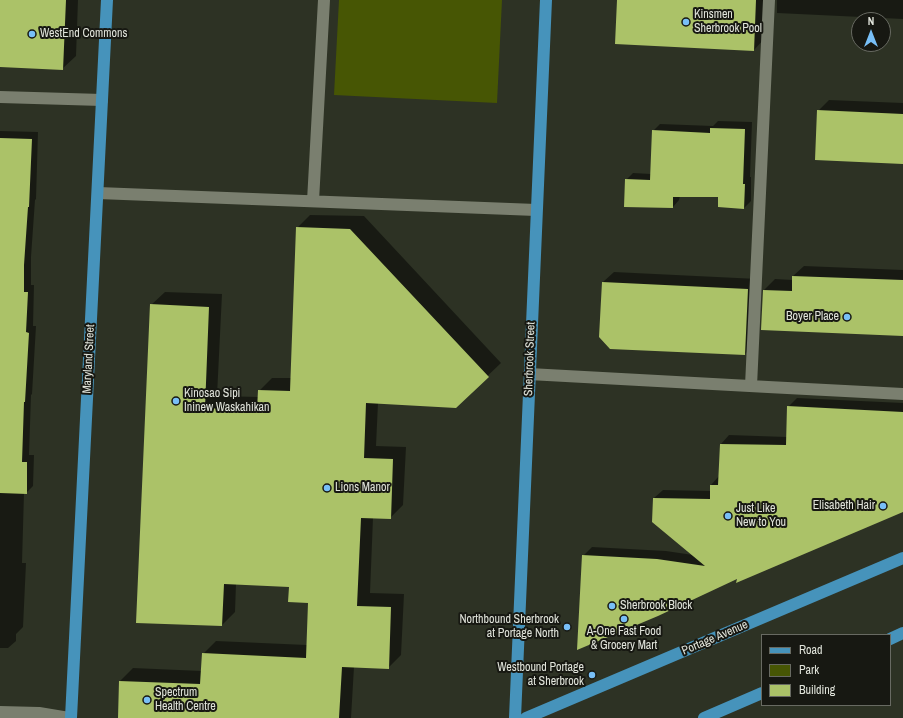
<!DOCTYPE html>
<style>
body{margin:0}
#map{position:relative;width:903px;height:718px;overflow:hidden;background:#2d3224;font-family:"Archivo Narrow",sans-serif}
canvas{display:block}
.legend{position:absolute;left:761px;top:634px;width:130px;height:72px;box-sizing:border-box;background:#171812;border:1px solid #686a62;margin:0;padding:5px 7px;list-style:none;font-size:12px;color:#e1e4db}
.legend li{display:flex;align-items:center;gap:8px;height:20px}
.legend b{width:20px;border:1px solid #686a62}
.north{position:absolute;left:851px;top:12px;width:40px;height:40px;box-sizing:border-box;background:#171812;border:1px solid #686a62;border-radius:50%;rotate:0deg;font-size:11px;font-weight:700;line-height:16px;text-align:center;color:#e1e4db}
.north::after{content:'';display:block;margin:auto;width:14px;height:18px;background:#78bff7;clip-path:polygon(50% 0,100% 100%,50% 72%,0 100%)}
</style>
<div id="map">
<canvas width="903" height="718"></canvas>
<ul class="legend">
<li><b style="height:5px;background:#4693bb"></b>Road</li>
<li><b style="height:11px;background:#475604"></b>Park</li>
<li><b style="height:11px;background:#abc268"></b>Building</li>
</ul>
<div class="north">N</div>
</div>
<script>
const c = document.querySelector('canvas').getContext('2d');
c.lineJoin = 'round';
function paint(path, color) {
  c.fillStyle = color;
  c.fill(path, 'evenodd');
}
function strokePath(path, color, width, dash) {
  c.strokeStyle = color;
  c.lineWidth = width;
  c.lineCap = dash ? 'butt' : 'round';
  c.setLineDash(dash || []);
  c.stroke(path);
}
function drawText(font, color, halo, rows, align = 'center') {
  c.font = font + ' "Archivo Narrow",sans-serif';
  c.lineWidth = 4;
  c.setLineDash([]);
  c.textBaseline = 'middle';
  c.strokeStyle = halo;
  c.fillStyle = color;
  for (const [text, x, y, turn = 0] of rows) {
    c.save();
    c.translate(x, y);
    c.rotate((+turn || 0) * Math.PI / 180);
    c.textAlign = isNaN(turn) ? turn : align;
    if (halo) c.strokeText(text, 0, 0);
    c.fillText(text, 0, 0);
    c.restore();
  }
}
paint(new Path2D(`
 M339,0H502L497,103L334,95Z`), '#475604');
paint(new Path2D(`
 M0,0H78L76,56L62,69L0,66Z
 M618,0H772L765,38L754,50Z
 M777,0H903V19L777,13Z
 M829,100L903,103V163L818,111Z
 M718,121L752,122L750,177H751V201L744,208L719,196H680L679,200L673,207L626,180L633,173L651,174L653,131L660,124L713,126Z
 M0,131L38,132L36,199L35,200L31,257V285H34L33,326H36L32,394L31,395L29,455H34L33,486L26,493H24L22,563H26L23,627L16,634V641L8,648H0Z
 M310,215L364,216L501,363L455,407L378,403L376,446L406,447L403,505L390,518H373L370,593L404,594L401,655L388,668L354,667L351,718H119L120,681L133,668L202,671L203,654L216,641L307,645L309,602L290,586L236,584L235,612L222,625L151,305L165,292L222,294L217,396L259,397V391L272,378H292L297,228Z
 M804,266L903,270V335L762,329L764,290L775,279L793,280V276Z
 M614,272L758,279L755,344L745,354L603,282Z
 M797,398L903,403V511L738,578L583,556L592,547L666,551L693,555L654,498L663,490L711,491V485L719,476L721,444L729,435L787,437L788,407Z`), '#0007');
paint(new Path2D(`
 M0,0H66L63,70L0,67Z
 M617,0H756L754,51L615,44Z
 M817,110L903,114V164L815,160Z
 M710,128L745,129L743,184H745L744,209L718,207V197H673V208L624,207L625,179L650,180L652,130L710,133Z
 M0,138L32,139L29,207H28L24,265V292H28L26,332L29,333L25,402H24L22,462H27V494L0,493Z
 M296,227L350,229L489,377L456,408L366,403L364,458L393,459L391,519L361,518L357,606L391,607L389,669L342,667L339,718H118L119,681L200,684L202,653L306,658L308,603L288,602L289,587L224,584L222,626L136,623L150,304L209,307L205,408L257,410L258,390L290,391Z
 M792,276L903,280V336L761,330L763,290L792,291Z
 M602,282L748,289L745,355L610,349L599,337Z
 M787,406L903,412V512L736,583L737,579L658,616L577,650L582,555L657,559L705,566L652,522L653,498L710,499V485H718L720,444L786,445Z`), '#abc268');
strokePath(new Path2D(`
 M0,97L102,100
 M98,193L536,210
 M313,201L324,0
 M529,374L768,387L903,394
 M751,386L769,0
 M0,712L39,713L69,718`), '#7a7f6f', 12);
strokePath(new Path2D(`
 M890,639L903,633
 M71,718L107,0
 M515,718L546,0
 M526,718L903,558
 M704,718L762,693`), '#4693bb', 12);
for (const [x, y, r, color] of [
 [686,22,4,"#78bff7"],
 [32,34,4,"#78bff7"],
 [847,317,4,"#78bff7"],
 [176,401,4,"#78bff7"],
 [327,488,4,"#78bff7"],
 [883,506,4,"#78bff7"],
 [728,516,4,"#78bff7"],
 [612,606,4,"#78bff7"],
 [624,619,4,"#78bff7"],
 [567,627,4,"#78bff7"],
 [592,675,4,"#78bff7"],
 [147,700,4,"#78bff7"]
]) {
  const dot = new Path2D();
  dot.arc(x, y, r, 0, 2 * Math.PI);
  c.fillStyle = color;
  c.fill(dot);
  strokePath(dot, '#171812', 1.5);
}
drawText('12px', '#e1e4db', '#171812', [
 ["Kinsmen",694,15],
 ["Sherbrook Pool",694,29],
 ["WestEnd Commons",40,34],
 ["Boyer Place",839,317,"right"],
 ["Kinosao Sipi",184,394],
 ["Ininew Waskahikan",184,408],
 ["Lions Manor",335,488],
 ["Elisabeth Hair",875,506,"right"],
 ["Just Like",736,509],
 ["New to You",736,523],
 ["Sherbrook Block",620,606],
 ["Northbound Sherbrook",559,620,"right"],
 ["at Portage North",559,634,"right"],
 ["A-One Fast Food",624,632,"center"],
 ["& Grocery Mart",624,646,"center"],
 ["Westbound Portage",584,668,"right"],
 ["at Sherbrook",584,682,"right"],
 ["Spectrum",155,693],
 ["Health Centre",155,707]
], 'left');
drawText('12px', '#e1e4db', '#171812', [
 ["Maryland Street",89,359,-87],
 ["Sherbrook Street",530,359,-88],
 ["Portage Avenue",715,638,-23]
]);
</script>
